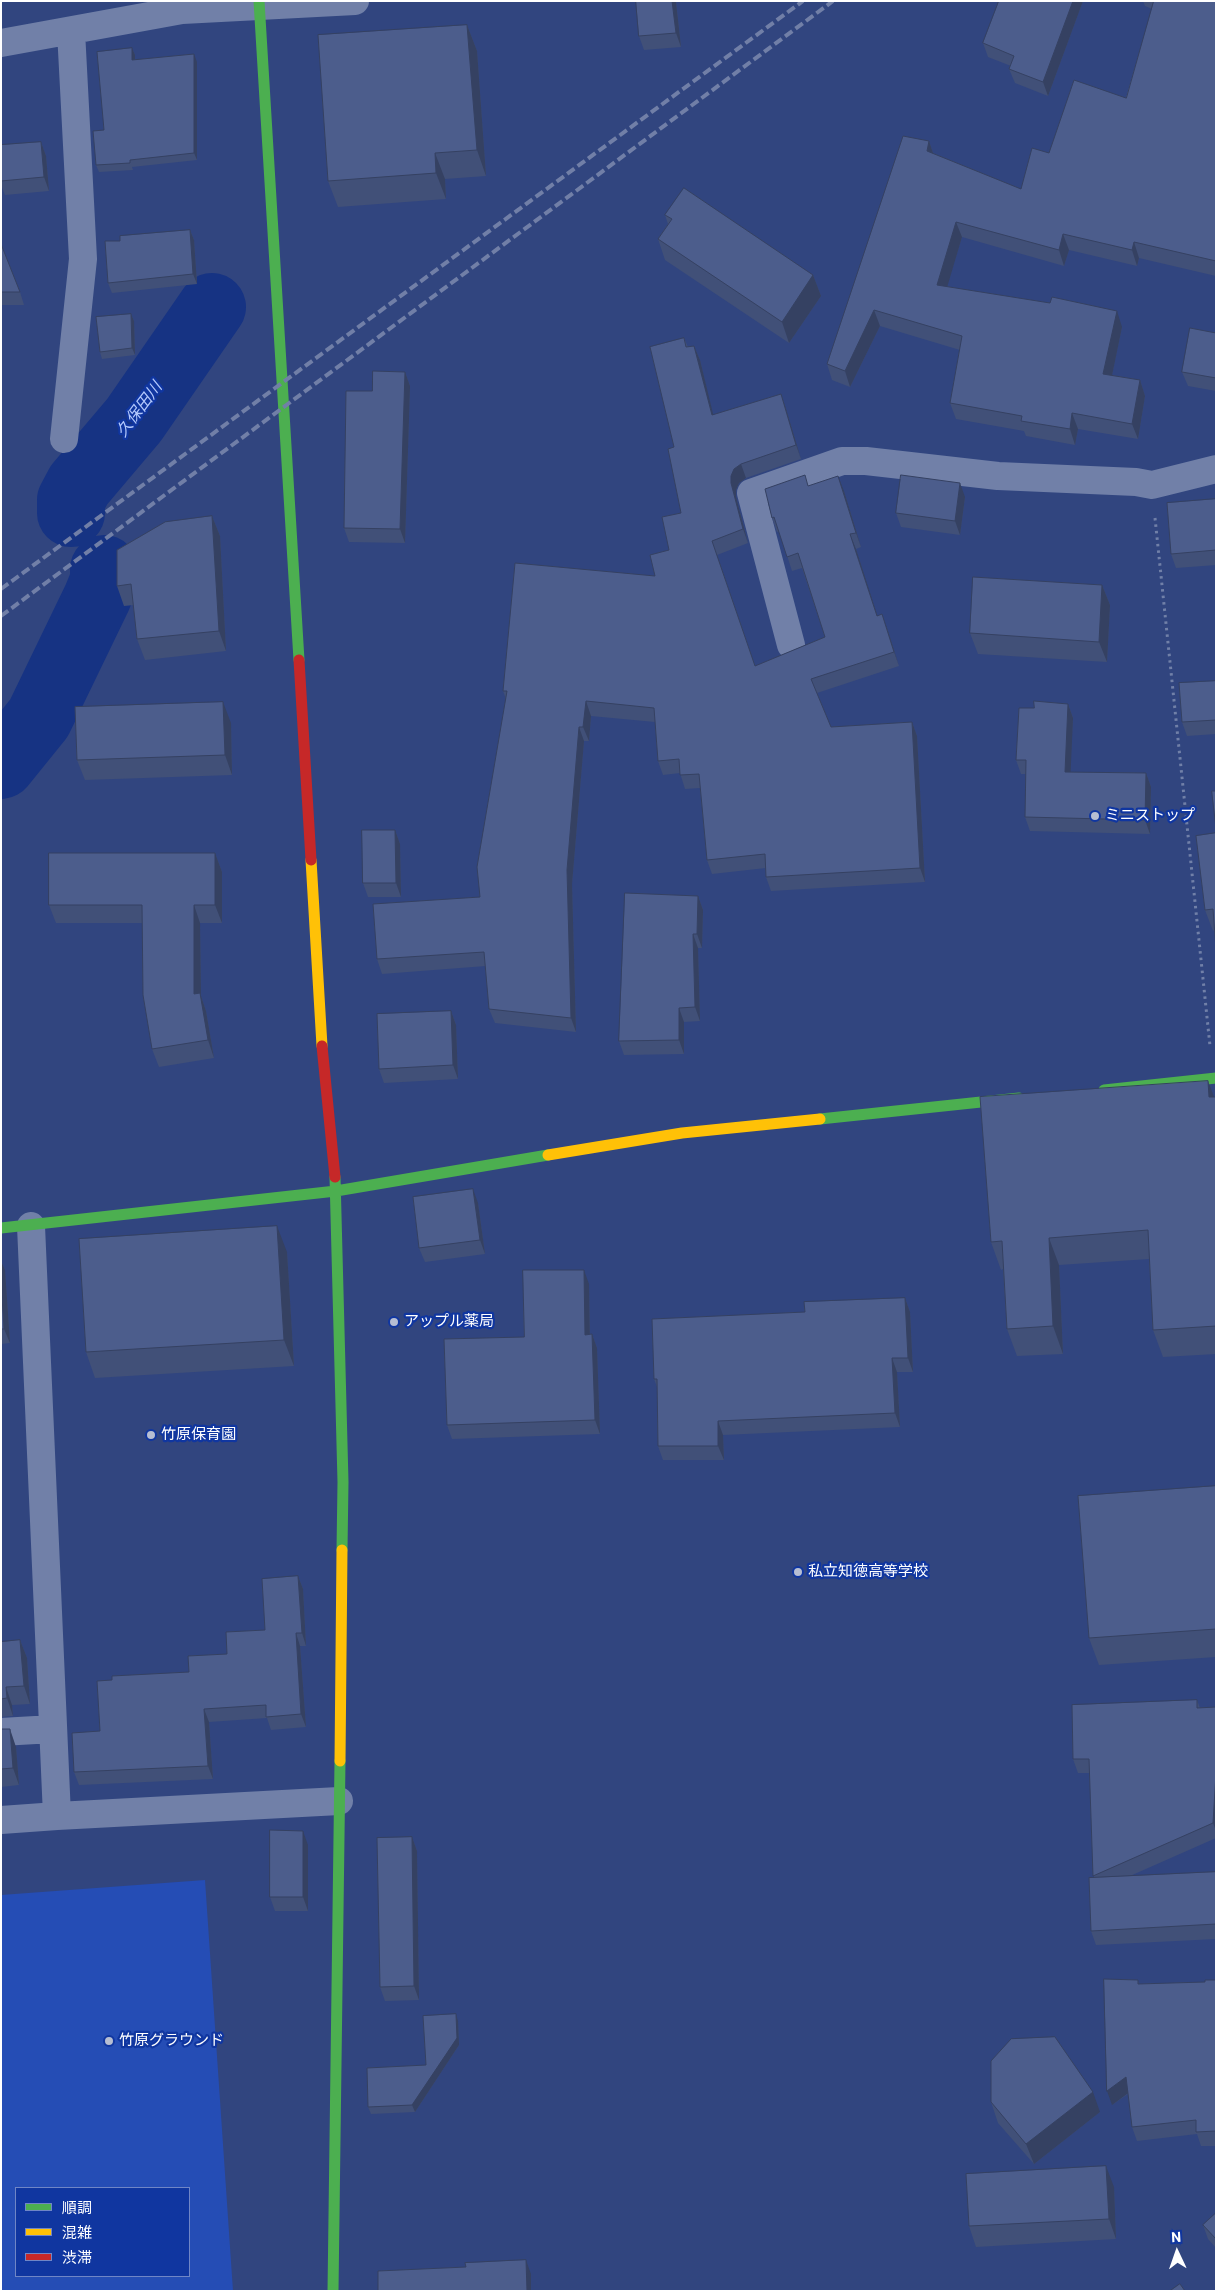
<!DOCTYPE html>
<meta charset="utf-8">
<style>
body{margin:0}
#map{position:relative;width:1217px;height:2292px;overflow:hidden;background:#31457f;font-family:Roboto,"Noto Sans JP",sans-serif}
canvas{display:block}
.frame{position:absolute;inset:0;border:2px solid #fff;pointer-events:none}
.legend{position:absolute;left:15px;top:2187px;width:175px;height:90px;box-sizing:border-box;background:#1036a0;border:1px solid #7086c6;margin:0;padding:6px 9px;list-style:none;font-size:15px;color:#fff}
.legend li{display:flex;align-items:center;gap:10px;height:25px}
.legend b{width:25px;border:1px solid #7086c6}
.north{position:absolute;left:1152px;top:2227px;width:50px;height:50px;-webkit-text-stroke:4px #1036a0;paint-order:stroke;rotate:357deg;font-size:14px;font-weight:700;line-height:20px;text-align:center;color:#fff}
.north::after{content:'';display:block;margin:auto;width:18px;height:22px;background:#fff;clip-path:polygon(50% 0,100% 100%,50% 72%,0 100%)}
</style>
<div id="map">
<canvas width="1217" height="2292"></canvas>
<div class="frame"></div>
<ul class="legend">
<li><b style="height:6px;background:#4caf50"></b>順調</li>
<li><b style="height:6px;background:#ffc107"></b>混雑</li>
<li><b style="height:6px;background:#c62828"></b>渋滞</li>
</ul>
<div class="north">N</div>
</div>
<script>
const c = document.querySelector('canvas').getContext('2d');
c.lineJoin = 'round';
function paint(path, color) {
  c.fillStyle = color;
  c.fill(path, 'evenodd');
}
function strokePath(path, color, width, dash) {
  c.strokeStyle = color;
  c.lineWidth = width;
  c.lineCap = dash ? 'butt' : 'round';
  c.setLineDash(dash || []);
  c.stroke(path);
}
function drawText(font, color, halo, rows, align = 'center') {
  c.font = font + ' Roboto,"Noto Sans JP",sans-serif';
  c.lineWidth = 4.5;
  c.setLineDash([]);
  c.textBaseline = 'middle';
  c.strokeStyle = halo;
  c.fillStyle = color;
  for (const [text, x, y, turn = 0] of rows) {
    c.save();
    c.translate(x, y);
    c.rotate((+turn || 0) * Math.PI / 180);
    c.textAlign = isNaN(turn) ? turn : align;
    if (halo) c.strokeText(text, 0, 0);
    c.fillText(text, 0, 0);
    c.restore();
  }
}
paint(new Path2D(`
 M205,1880L233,2291H1V1895ZM16,2188H189V2276H16Z`), '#254db5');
strokePath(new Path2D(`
 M71,513V500L79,485L134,420L212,307
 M1,765L39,718L97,598L104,581V569`), '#163383', 68);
strokePath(new Path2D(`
 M1155,518L1210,1046`), '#7180a8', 3, [2.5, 4]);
strokePath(new Path2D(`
 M1,43L182,10L355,1
 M64,439L83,259L71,31
 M791,645L751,493L842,461H866L998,476L1136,482L1152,485L1216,469
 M31,1226L57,1816L339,1801
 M1,1732L53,1729
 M1,1820L57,1816`), '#7180a8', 28);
strokePath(new Path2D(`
 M259,1L299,660
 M1104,1090L1216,1078
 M820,1119L1019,1098
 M335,1177L343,1482L342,1550
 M1,1228L336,1191L548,1155
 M333,2291L340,1761`), '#4caf50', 11);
strokePath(new Path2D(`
 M311,860L322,1046
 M548,1155L682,1133L820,1119
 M340,1761L342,1550`), '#ffc107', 11);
strokePath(new Path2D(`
 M299,660L311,860
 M322,1046L335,1177`), '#c62828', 11);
strokePath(new Path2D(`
 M1,589L803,1
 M1,616L833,1`), '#717fa7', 4, [9, 4]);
paint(new Path2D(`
 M676,1L681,47L644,50L639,36Z
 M1083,1L1048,96L1015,83L1009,69L1011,66L988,57L983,43Z
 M1143,1H1216V276L1139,258L1137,266L1069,250L1064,266L962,237L947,286L1122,327L1112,375L1140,380L1145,396L1138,439L1078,429L1075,445L1026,436L1024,431L956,419L950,403L960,350L880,326L850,387L832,380L827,364L929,141L933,153L1021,189L1049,153L1126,98L1152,9L1145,6Z
 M467,25L477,51L486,176L445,179L446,199L338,207L328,181Z
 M132,48L135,55V60L197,62V160L132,167L133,170L99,172L96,165L104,130Z
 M41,142L46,156L49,191L5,195L1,185V145Z
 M665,215L813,275L821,296L789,343L665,260L658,239L668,224Z
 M190,230L194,240L197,284L112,293L108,283L120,241Z
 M1,244L20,292L24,305H1Z
 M131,314L134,321L135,355L102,359L100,352Z
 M1216,333V391L1188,386L1182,372Z
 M684,338L688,347L694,346L700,360L713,415L781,394L786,409L801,459L746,478L739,483L736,490V497L748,543L717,555L755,666L825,637L802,568L792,571L779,531L777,532L772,518L809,486L844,491L861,547L856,549L877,616L887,628L899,666L817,693L831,727L912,722L917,736L925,882L771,891L766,877V868L712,874L707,860L700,788L685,789L680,773L663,775L658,761L655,722L591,716L589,741H584L572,884L576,1032L495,1023L489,1009L486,966L382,974L377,959L480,897L506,699L503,691L655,576L669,550L681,513L674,447Z
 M405,372L410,386L405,543L349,542L344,528L372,391Z
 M965,497L960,535L901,527L896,513Z
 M1216,499V565L1176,568L1171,554Z
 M212,516L220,536L226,651L145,660L137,639L134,605L124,606L117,586Z
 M1102,585L1110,605L1107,662L978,654L970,633Z
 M1216,681V734L1187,736L1182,722Z
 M1068,704L1073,718L1070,772L1146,773L1151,787L1150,834L1030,831L1025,817L1026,774H1021L1016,760L1034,708Z
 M231,723L232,775L85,780L77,760Z
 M395,830L400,844L401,897H368L363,883Z
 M1216,833L1214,930L1213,931L1205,910Z
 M215,853L222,872V923H200L201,996L206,1011L214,1058L159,1067L152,1049L142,923H56L49,905Z
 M698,896L703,910L702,948H698L700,1021L684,1022V1054L624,1055L619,1041Z
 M451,1011L456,1025L458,1079L384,1083L379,1069Z
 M1214,1097H1216V1354L1163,1357L1153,1330L1149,1259L1059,1265L1063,1354L1017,1356L1007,1329L1003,1269L1001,1270L991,1242Z
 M478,1203L485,1254L425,1262L419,1248Z
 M287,1252L294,1366L95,1378L86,1352Z
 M1,1261L5,1270L10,1343L1,1344Z
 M589,1284L590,1334H592L597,1348L600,1434L452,1439L447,1425L524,1337Z
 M905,1298L910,1312L913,1372H897L900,1427L723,1435L724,1460H663L658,1446L657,1387L654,1379L805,1312Z
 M1216,1486V1657L1099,1665L1089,1638Z
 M298,1576L303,1589L306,1646H300L306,1727L271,1730L267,1718L209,1722L213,1779L79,1785L74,1772L100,1731L112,1680L189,1672L227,1654L265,1630Z
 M20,1640L27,1658L30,1704L12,1705L13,1716L1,1717V1642Z
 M1197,1700L1200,1708L1216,1707V1838L1130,1876L1216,1872V1939L1096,1945L1091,1931L1094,1877L1090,1773H1078L1073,1759Z
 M1,1729L16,1747L19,1785L1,1787Z
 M412,1837L417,1851L419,2000L385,2001L380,1987Z
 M308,1845V1911H275L270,1897Z
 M1138,1980L1139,1984L1205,1982L1216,1980V2146H1201L1197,2134L1137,2141L1132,2127L1128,2094L1112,2105Z
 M458,2021L459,2045L415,2112L371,2114L368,2107L426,2065Z
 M991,2102L1100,2112L1034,2164L998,2123Z
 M1114,2187L1116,2239L976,2247L969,2226Z
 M1216,2213V2248L1208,2239L1203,2225Z`), '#415078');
paint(new Path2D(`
 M672,1L676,2L681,47L676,33Z
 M1073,1H1083L1048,96L1043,82Z
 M467,25L477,51L486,176L477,150Z
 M132,48L135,55V67L132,60Z
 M194,54L197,62V160L194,153Z
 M929,141L934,156L927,151Z
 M41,142L46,156L49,191L44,177Z
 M435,153L445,179L446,199L436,173Z
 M956,222L962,237L943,301L937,285Z
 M190,230L194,240L197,284L193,274Z
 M1063,234L1069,250L1064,266L1059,250Z
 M1134,242L1139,258L1137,266L1132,250Z
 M813,275L821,296L789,343L782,322Z
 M874,310L880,326L850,387L845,371Z
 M1117,311L1122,327L1109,390L1103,374Z
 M131,314L134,321L135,355L132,348Z
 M694,346L700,360L717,430L712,415Z
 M405,372L410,386L405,543L400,529Z
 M1140,380L1145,396L1138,439L1132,424Z
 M781,394L786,409L801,459L796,445Z
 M1072,413L1078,429L1075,445L1070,429Z
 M741,464L746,478L739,483L736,490V497L748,543L743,529L731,483V476L734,469Z
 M838,476L844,491L861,547L856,533Z
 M960,483L965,497L960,535L955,521Z
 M212,516L220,536L226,651L219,631Z
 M850,534L856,549L882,630L877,616Z
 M1102,585L1110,605L1107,662L1099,642Z
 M882,614L887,628L899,666L894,652Z
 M586,701L591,716L589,741L583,727Z
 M223,702L231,723L232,775L225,755Z
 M1068,704L1073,718L1070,786L1065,772Z
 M912,722L917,736L925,882L920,868Z
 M579,727L584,741L572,884L576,1032L571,1018L567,870Z
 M1146,773L1151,787L1150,834L1145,820Z
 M395,830L400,844L401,897L396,883Z
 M215,853L222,872V923L215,905Z
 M698,896L703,910L702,948L697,934Z
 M194,905L200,923L201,996L206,1011L214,1058L208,1040L194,994Z
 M693,934L698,948L700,1021L695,1007Z
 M679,1008L684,1022V1054L679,1040Z
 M451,1011L456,1025L458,1079L453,1065Z
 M1208,1081L1216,1102L1209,1097Z
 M473,1189L478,1203L485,1254L480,1240Z
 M277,1226L287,1252L294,1366L284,1340Z
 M1049,1238L1059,1265L1063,1354L1053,1326Z
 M1,1261L5,1270L10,1343L4,1329L1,1281Z
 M584,1270L589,1284L590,1349L585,1335Z
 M905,1298L910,1312L913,1372L908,1358Z
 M592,1334L597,1348L600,1434L595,1420Z
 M892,1358L897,1372L900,1427L895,1413Z
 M718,1421L723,1435L724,1460L718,1446Z
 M298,1576L303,1589L306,1646L302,1633Z
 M296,1633L300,1646L306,1727L301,1714Z
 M20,1640L27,1658L30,1704L24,1686Z
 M6,1687L12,1705L13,1716L7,1698Z
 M204,1709L209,1722L213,1779L208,1766Z
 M10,1729L16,1747L19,1785L13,1768Z
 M1216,1773V1831L1213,1823Z
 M303,1831L308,1845V1911L303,1897Z
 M412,1837L417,1851L419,2000L414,1986Z
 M456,2014L458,2021L459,2045L415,2112L412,2105Z
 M1126,2077L1131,2091L1112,2105L1107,2091Z
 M1093,2092L1100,2112L1034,2164L1026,2144Z
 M1106,2166L1114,2187L1116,2239L1109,2219Z
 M526,2260L531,2274V2291H527Z`), '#354162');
const building = new Path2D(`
 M636,1H672L676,33L639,36Z
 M999,1H1073L1043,82L1009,69L1014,56L983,43Z
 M1154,1H1216V261L1134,242L1132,250L1063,234L1059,250L956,222L937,285L1050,303L1052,297L1117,311L1103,374L1140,380L1132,424L1072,413L1070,429L1021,421L1022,416L950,403L962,336L874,310L845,371L827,364L903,136L929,141L927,151L1021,189L1032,148L1049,153L1074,80L1126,98Z
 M467,25L477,150L435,153L436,173L328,181L318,35Z
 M132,48V60L194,54V153L130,160V163L96,165L93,131L104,130L97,52Z
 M41,142L44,177L1,181V145Z
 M684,188L813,275L782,322L658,239L672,219L665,215Z
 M190,230L193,274L108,283L105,241H120V236Z
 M1,244L20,292H1Z
 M131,314L132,348L100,352L96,317Z
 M1190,328L1216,333V378L1182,372Z
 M684,338L686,347L694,346L712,415L781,394L796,445L741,464L734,469L731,476V483L743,529L712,541L755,666L825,637L798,553L787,557L774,517L772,518L765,489L805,475L808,486L838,476L856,533L850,534L877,616L882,614L894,652L811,679L831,727L912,722L920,868L766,877L765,854L707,860L699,774L680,775L679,759L658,761L654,708L586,701L583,727H579L567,870L571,1018L489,1009L484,952L377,959L373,904L480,897L477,867L507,691H503L515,563L655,576L650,555L669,550L662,517L681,513L668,449L674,447L650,347Z
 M373,371L405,372L400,529L344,528L346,391H372Z
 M901,475L960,483L955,521L896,513Z
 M1216,499V550L1171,554L1167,503Z
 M212,516L219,631L137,639L131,584L117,586V550L165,522Z
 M973,577L1102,585L1099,642L970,633Z
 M1216,681V720L1182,722L1179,683Z
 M1034,701L1068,704L1065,772L1146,773L1145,820L1025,817L1026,760H1016L1019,708H1034Z
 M223,702L225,755L77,760L75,707Z
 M1212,791H1216V828Z
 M362,830H395L396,883H363Z
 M1216,833V949L1213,909L1205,910L1196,836Z
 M49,853H215V905H194V994L200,993L208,1040L152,1049L143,995L142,905H49Z
 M625,893L698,896L697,934H693L695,1007L679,1008V1040L619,1041Z
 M451,1011L453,1065L379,1069L377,1014Z
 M1208,1081L1209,1097H1216V1326L1153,1330L1148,1230L1049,1238L1053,1326L1007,1329L1002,1241L991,1242L980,1097Z
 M473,1189L480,1240L419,1248L413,1197Z
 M277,1226L284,1340L86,1352L79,1239Z
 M523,1270H584L585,1335L592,1334L595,1420L447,1425L444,1339L524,1337Z
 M1,1281L4,1329H1Z
 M905,1298L908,1358H892L895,1413L718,1421V1446H658L657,1379H654L652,1319L805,1312L804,1302Z
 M1216,1486V1629L1089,1638L1078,1496Z
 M298,1576L302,1633H296L301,1714L266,1717V1705L204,1709L208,1766L74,1772L72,1733L100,1731L97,1681L112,1680V1676L189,1672L188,1656L227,1654L226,1632L265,1630L262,1579Z
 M20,1640L24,1686L6,1687L7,1698L1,1699V1642Z
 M1197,1700V1708L1216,1707V1773L1213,1823L1093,1876L1089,1759H1073L1072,1705Z
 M1,1729H10L13,1768L1,1769Z
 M270,1830L303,1831V1897H270Z
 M412,1837L414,1986L380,1987L377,1838Z
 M1216,1872V1924L1091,1931L1089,1878Z
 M1104,1979L1138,1980V1984L1205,1982V1980H1216V2131L1196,2132V2120L1132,2127L1126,2077L1107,2091Z
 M456,2014L457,2038L412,2105L368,2107L367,2068L426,2065L423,2016Z
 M1055,2037L1093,2092L1026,2144L991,2102V2061L1011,2039Z
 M1106,2166L1109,2219L969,2226L966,2174Z
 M1216,2213V2239L1203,2225Z
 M526,2260L527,2291H378V2271L466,2267L465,2263Z
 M1180,2284L1185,2291H1170Z`);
paint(building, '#4c5d8c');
strokePath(building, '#354162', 1);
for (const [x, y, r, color] of [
 [1095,816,5,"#b7bed2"],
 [394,1322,5,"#b7bed2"],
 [151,1435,5,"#b7bed2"],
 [798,1572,5,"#b7bed2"],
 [109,2041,5,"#b7bed2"]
]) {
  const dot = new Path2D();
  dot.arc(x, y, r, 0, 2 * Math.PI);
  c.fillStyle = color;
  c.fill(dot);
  strokePath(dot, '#1036a0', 2);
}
drawText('15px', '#fff', '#1036a0', [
 ["ミニストップ",1105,816],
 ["アップル薬局",404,1322],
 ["竹原保育園",161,1435],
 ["私立知徳高等学校",808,1572],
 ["竹原グラウンド",119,2041]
], 'left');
drawText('italic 16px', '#b4c9fc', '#1036a0', [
 ["久保田川",140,410,-53]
]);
</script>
